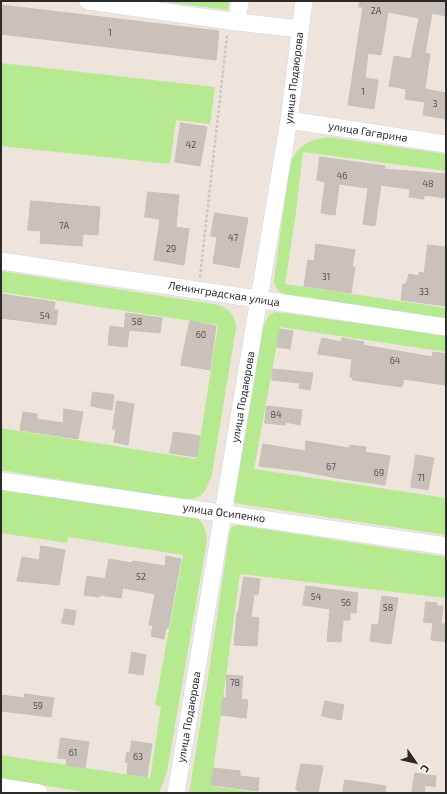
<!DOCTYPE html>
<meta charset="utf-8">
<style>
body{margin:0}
#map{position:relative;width:447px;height:794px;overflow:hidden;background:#eee4db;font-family:"Exo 2",sans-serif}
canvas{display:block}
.frame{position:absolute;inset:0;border:2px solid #2a2a2a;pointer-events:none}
.north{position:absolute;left:395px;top:742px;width:40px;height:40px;-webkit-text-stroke:3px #fff;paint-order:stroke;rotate:124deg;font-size:11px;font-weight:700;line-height:16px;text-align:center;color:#2a2a2a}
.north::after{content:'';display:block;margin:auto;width:14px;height:18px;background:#2a2a2a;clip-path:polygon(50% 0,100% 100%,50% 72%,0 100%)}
</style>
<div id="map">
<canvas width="447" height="794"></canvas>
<div class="frame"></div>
<div class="north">С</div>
</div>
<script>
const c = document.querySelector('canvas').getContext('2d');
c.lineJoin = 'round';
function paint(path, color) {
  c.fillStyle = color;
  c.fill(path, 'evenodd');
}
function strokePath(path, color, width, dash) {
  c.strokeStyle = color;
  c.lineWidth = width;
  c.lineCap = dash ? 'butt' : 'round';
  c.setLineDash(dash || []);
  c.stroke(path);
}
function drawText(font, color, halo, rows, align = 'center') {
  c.font = font + ' "Exo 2",sans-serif';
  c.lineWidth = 4;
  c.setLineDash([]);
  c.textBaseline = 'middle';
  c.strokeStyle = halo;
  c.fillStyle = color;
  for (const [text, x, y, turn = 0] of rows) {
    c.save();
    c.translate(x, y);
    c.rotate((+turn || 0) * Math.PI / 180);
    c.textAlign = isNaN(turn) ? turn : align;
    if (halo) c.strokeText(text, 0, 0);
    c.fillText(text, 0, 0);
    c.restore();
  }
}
paint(new Path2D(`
 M158,1H229L228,10Z
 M1,63L215,87L210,124L176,120L170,164L1,146Z
 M328,137L446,154V171L303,152L296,212L285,284L446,308V319L289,296C280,293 275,290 274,280L290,164C299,144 307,141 328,137Z
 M1,271L219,305C231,310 235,316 236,328L212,474C206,493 202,500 181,500L1,470V428L197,459L218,325L1,292Z
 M276,312L446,335V352L280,327L254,469L446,498V535L234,503L262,328L270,314Z
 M1,484L194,515C203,522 206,528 207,540L167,772L159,793H91L1,779V755L150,778L161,707L155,705L183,555L68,537L67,543L1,533Z
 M238,525L446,557V598L240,574L211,786L263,793H189L208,678L230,530L233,526Z`), '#b6ea91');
const building = new Path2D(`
 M360,1H446V16L432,13L425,53L430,54L425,89L446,93V119L423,115L425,102L405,99L406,89L389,86L394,56L411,59L419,18L388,12L381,55L368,53L365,78L378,80L374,109L348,105L363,7H359Z
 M1,5L219,31L216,60L1,34Z
 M181,123L207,127L200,166L175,162Z
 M320,157L385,166L384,169L446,174V198L424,195V199L409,197L410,189L381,185L375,226L363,224L368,188L339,184L335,215L321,213L325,182L317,180Z
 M148,192L179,195L176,227L189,229L184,265L154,260L160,219L145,217Z
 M31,201L100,207L98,235L83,234L82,246L40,243L41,231L28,230Z
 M215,213L248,218L239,268L213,263L217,237L211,236Z
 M316,244L355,250L352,267H355L351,293L304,286L308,260L314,261Z
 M428,245L446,247V306L401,300L403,284H406L409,274L419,276V272L424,273Z
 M1,294L55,302L54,310H58L56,325L1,318Z
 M126,313L162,318L160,333L129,330L127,347L108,345L110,326L124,328Z
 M190,321L216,326L210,370L181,365Z
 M280,329L293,331L290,349L277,347Z
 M322,338L341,342L342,338L364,342L363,345L432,357L433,352L446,354L445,385L404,379L402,387L352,380L353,378L350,377L352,359L318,354Z
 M273,369L313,373L310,390L299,388L300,383L272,380Z
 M93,392L114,395L112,410L91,406Z
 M117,401L134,404L128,445L114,442L116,429H113Z
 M267,406L302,410L300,425L285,422V425L265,423Z
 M64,409L83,412L78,439L20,430L23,412L37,414V419L63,423Z
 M174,432L200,436L197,457L170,453Z
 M306,441L349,448L350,445L366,447L365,452L390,456L385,485L337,478L301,471L259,466L263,444L305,451Z
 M416,455L434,458L428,490L411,487Z
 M41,546L65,550L59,585L17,581L22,557L39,560Z
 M166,556L181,559L168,628H166L164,639L151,636L153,625H149L155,594L123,588L121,598L100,595L99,597L84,595L87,576L105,579L109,559L132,563L133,561L165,566Z
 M244,577L260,579L258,595L254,594L251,617L259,618L257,646L234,645L237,612H238Z
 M306,586L358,593L356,613L350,612V620H343L341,642L327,641L330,609L303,605Z
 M382,596L398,598L391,644L370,641L372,624L378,625Z
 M426,602L437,603V606H443L441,624H446V642L431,640L433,623L424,622Z
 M65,609L76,611L74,625L62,623Z
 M132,652L146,655L143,675L129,673Z
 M227,675L243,676L241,699L248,700L246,718L221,715L223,697L226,698Z
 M25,694L54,698L51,717L1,711V695L24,698Z
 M325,701L344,705L341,720L322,716Z
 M61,738L89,742L85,768L66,765L67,759L58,758Z
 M132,741L152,744L147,777L127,774L128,763L125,762L127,752H130Z
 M301,764L323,766L318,793H298L299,791L296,790Z
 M214,768L240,771V776L259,778L258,791L211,785Z
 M415,773L436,776L435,787L425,785L424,793H412Z
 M345,780L386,786L385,793H343Z`);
paint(building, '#c9c1ba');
strokePath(building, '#c9c0b4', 1);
const minor = new Path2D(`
 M88,1L237,22
 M240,1L237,22L300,29
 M289,120L446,144
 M1,261L446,327
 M1,481L446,546
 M1,787L39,793
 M176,793L289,120L304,1`);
strokePath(minor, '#d0d5e5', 18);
strokePath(new Path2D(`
 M200,277L227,35`), '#c8c8c8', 2.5, [3, 2]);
strokePath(minor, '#fff', 17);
drawText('9px', '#52504e', null, [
 ["2А",376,11],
 ["1",110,33],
 ["1",363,92],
 ["3",435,104],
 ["42",191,145],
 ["46",342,176],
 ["48",428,184],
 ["7А",64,226],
 ["47",233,238],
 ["29",171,249],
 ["31",326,277],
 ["33",424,292],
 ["54",45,316],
 ["58",137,322],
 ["60",201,335],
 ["64",395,361],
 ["84",276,415],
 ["67",331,467],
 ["69",379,473],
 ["71",421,478],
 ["52",141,577],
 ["54",316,597],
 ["56",346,603],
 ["58",388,608],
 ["78",235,683],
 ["59",38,706],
 ["61",73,753],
 ["63",138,757]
]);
drawText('11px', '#2a2a2a', '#fff', [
 ["улица Подаюрова",294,78,-83],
 ["улица Гагарина",368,132,9],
 ["Ленинградская улица",224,294,9],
 ["улица Подаюрова",243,397,-80],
 ["улица Осипенко",224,513,8],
 ["улица Подаюрова",189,717,-80]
]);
</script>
